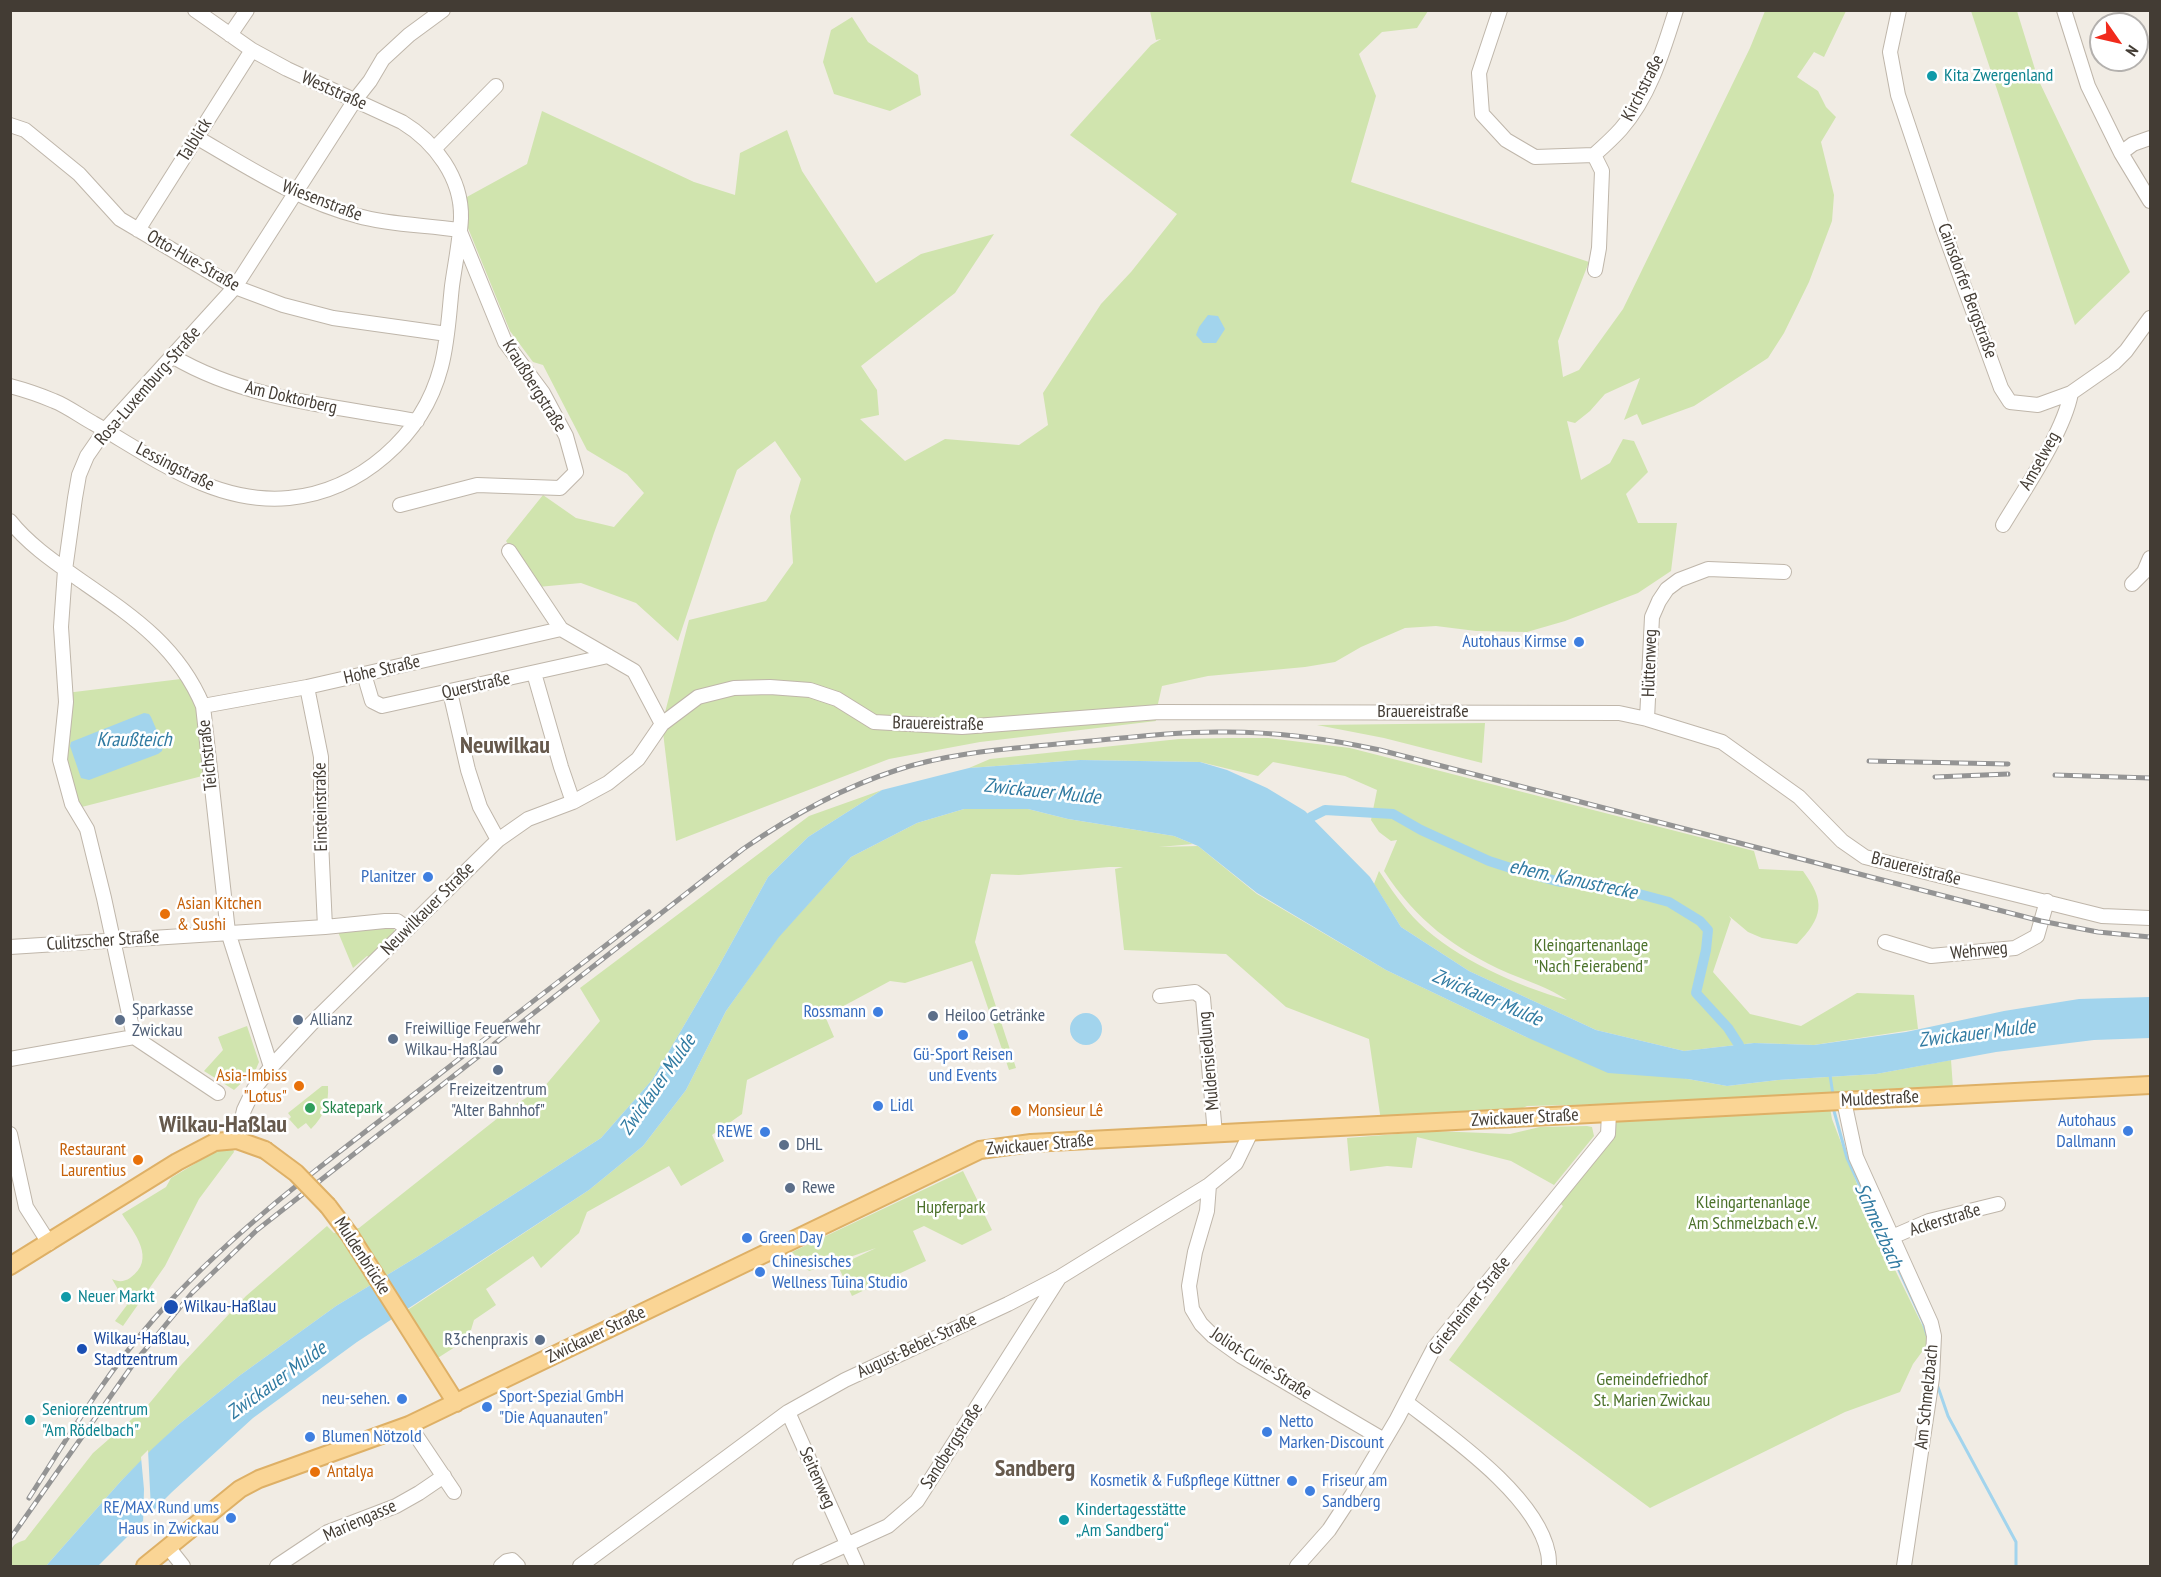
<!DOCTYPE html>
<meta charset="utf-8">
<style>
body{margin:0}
#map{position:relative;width:2161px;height:1577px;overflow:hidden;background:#f1ece4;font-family:"PT Sans Narrow",sans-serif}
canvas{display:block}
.frame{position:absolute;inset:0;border:12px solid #433c34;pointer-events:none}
.north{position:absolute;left:2089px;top:12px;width:60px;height:60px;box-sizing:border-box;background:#fff;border:2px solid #b4b1ae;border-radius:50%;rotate:124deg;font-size:16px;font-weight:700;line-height:24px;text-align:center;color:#433c34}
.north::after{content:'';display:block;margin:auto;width:21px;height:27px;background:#f12a1c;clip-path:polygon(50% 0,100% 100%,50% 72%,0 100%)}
</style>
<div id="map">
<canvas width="2161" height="1577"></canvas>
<div class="frame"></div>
<div class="north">N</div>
</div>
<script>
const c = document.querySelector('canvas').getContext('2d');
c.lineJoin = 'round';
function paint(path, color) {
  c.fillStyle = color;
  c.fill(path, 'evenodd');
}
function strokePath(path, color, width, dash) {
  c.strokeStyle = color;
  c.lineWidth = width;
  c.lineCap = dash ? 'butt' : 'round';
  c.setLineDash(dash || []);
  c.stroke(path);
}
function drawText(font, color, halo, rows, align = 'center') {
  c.font = font + ' "PT Sans Narrow",sans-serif';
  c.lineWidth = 5;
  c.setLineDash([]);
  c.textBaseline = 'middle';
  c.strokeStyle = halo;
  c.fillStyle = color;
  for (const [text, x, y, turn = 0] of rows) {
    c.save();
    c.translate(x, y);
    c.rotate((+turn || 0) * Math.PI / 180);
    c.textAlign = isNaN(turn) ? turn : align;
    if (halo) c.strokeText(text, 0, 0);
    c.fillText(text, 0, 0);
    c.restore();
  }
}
paint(new Path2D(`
 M1150,11H1428L1417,28L1382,32L1359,54L1376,96L1351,182L1589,262L1558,341L1563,377L1579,370L1623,309L1750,48L1765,11H1846L1824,57L1814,52L1797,77L1818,91L1826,107L1836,117L1821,142L1834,195L1832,221L1809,282L1784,333L1768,358L1694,406L1642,425L1637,414L1624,420L1640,378L1605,394L1590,411L1575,423L1567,421L1581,480L1610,463L1623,439L1634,441L1648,472L1626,494L1638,523H1677L1671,571L1638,593L1565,621L1527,632L1476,631L1436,626L1405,628L1361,647L1335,662L1305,667L1208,676L1162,686L1155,717L1156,721L980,742L889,759L676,841L662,724L689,620L766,601L793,563L790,516L801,479L775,441L737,470L714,533L678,641L636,603L581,583L538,587L506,541L543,495L576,518L614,527L644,493L627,474L587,450L543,365L533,362L510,331L468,228L465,198L527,164L542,111L694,182L735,195L740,153L787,130L802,171L876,283L921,254L994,234L955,293L861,366L877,390L879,415L860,419L905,461L945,439L1019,445L1048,425L1043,393L1101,304L1131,272L1177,214L1070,135L1151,45L1161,39L1156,40Z
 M1971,11H2017L2038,79L2130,272L2075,325Z
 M852,17L868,42L918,75L921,95L890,111L834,94L823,62L831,30Z
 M189,678L194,686L210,774L74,809L71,804L64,733L66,693Z
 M1485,723L1482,763L1384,738L1317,725Z
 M1228,738H1268L1350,748L1754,851L1759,869L1803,871C1826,902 1823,917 1797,944L1762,938L1748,932L1729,916L1731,919L1713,972L1750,1014L1801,1026L1857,993L1914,995L1918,1029L1814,1045L1754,1043L1684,1051L1596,1030L1469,971L1401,927L1374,884L1379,871C1391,889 1403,907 1419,923C1456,959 1518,986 1567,1000C1549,988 1528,981 1508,973C1454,949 1416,920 1384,871L1397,840L1391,841L1379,832L1371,820L1377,790L1345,776L1273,762L1258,776L1200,762L1080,760L969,768L990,759L1179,739Z
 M882,790L808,837L768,877L716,971L652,1080L601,1138L420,1255L336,1306L239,1376L178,1425L121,1481L46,1566H11C11,1550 8,1545 25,1540L93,1453L148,1405L182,1364L246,1296L327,1226L334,1233L359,1228L513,1106L544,1087L600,1021L580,988L809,816Z
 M964,809H1028L1068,819L1174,836L1193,844L1159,847L1198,846L1257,894L1386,970L1526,1037L1688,1079L1727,1086L1778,1080L1876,1074L1951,1060L1953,1088L1619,1104L1527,1106L1511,1114L1381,1121L1369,1039L1286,1007L1226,954L1124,950L1115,869L1123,867H1109L1019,875L991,874L975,942L1016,1068L1009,1070L972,961L905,983L890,981L825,1016L834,1037L747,1080L742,1114L712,1135L724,1161L681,1186L669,1166L587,1212L579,1233L541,1268L533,1256L486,1289L496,1305L474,1320L471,1330L455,1341L458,1345L430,1363L400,1315L589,1190L643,1146L686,1090L726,1011L779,936L851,857L917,823Z
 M392,927L396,932L373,959L367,956L353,968L338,932Z
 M247,1026L259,1062L256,1069L234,1090L204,1071L223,1050L218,1037Z
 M322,1086H328C329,1104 324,1116 311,1129L306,1123L298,1129L289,1119L291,1117L288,1113Z
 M1829,1102L1832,1119L1872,1223L1930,1341L1913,1364L1900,1392L1845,1412L1650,1508L1449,1360L1563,1206L1552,1196L1608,1134L1609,1113Z
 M1587,1126L1592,1127L1594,1136L1554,1185L1511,1161L1417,1137L1412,1168L1387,1166L1350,1171L1347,1138L1434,1131L1510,1134L1540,1127Z
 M223,1149H233L234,1152L199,1199L165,1266L123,1326L115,1321L127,1305L112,1279C118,1282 124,1282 130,1278C157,1259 134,1233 122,1214L166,1187L171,1178L211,1154Z
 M963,1171L992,1230L962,1245L924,1226L913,1231L926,1261L852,1296L838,1266L876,1248L809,1271L792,1252Z`), '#d0e4ae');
paint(new Path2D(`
 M1208,315L1218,316L1225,329L1216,343H1203L1196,335L1199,327Z
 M144,713L149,714L151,717L163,745L162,751L158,754L89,780L81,778L70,746L71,742Z
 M1080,760L1200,762L1227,770L1267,788L1305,811L1370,877L1401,927L1469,971L1596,1030L1684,1051L1754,1043L1814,1045L1906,1032L2004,1011L2079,999L2150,997V1038L2094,1040L1996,1052L1876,1074L1778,1080L1727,1086L1688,1079L1608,1073L1526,1037L1386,970L1257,893L1198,846L1174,836L1068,819L1028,809H964L917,823L851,857L779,937L726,1011L686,1090L643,1146L589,1190L357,1342L253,1418L172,1492L98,1566H46L121,1481L152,1449L178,1425L239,1376L336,1306L420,1255L601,1138L652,1080L716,971L768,877L808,837L882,790L969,768Z
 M1070 1029a16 16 0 1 1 32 0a16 16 0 1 1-32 0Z`), '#a2d4ed');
paint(new Path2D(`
 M148,1450L151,1509L150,1518L143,1525L144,1489L141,1457Z`), '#f1ece4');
strokePath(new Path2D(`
 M1830,1075L1833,1095
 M1834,1111L1847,1158L1923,1322L1927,1335
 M1938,1387L1948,1416L2016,1542V1566`), '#a2d4ed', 3);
strokePath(new Path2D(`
 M1311,817L1325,810L1393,814L1421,830L1489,861L1523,872L1560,882L1598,883L1669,902L1700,921L1708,930L1706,950L1696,993L1728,1028L1739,1045`), '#a2d4ed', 10);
const minor = new Path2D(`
 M1500,10L1479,73L1482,114L1506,140L1535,157L1594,155
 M1899,10L1890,52L1898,95L1942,226L2001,388L2010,402L2038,405L2071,393L2114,363L2126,351L2150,318
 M2064,10L2088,86L2121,153L2150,201
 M230,35L247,10
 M10,125L25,130L79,174L120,219L235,287L283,305L333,318L447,334
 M196,137C248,167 299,201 358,216C390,225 426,225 459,230
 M435,148L496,86
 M2121,153L2133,144L2150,138
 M138,230L252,50
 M1595,270L1599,248L1602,171L1594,155C1603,147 1613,138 1621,129C1650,96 1663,51 1676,10
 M172,356C246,400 333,406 417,421
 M10,386C25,390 40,395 54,401C67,406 80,416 93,423C154,458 215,505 289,498C360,491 423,436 441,367C448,341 449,313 452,286C455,264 460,241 461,218C462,178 435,142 402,122L287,69L252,50L195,10
 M400,505L477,485L560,488L576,472L566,436L543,393L505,342L460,232
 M10,521C29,545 56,563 80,580C132,616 178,646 203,706L228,932L271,1067
 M2003,525C2024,490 2064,432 2071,393
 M509,551L561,629L634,671L662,724
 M2132,584L2144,572L2150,558
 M534,673L561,767L573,802
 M364,674L372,701L382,706L608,656
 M307,687L321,757V841L325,927
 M450,692L468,770L480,807L498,840
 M203,706L307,687L561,629
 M1647,719L1652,617L1659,601L1667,589L1679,580L1708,569L1784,572
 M1885,942L1931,956L2015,948L2037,936L2047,901
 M10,947L325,927L385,921H397L408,929
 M1160,996L1195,992L1203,998L1215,1134
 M10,1059L134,1037
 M218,1093L134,1037L104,898L87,829L72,804L60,760L66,702L61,627L65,570L75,498L79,475L87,456L105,430L235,287L355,100L370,81L383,59L409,35L443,10
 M1844,1101L1856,1157L1931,1323L1934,1336L1932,1378L1904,1566
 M10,1134L26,1207L49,1243
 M237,1140L244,1110L254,1089L271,1067L312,1023L498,840L528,819L573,802L608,783L638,759L662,724L698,697L734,688L770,687L810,690L837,699L874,722L962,727L1159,712L1619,713L1647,719L1722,742L1799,797L1842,841L1865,857L2102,916L2150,918
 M1209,1185L1207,1211L1195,1252L1189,1286L1192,1309L1201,1324L1213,1336L1241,1356L1384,1440
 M1892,1237L1929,1221L1998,1204
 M1406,1402C1450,1436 1537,1496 1548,1553C1549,1557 1549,1562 1549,1566
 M788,1412L857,1566
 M409,1425L454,1492
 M168,1547L183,1566
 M277,1566L328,1532L396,1506L419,1493L444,1476
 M501,1566L507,1561L512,1560L518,1566
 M580,1566L788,1412L845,1380L1008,1304L1060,1277L1209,1185L1236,1163L1251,1132
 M800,1566L888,1526L917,1501L1059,1278
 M1297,1566L1329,1530L1352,1495L1397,1419L1434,1348L1608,1134L1609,1113`);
const major = new Path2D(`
 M328,1206L349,1234L456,1403
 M10,1266L177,1162L215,1142L237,1140L265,1150
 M145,1566L240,1489L259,1479L409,1425L980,1150L1031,1143L2150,1085`);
strokePath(minor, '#bfb6aa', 16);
strokePath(major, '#deb066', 20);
strokePath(minor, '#fff', 14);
strokePath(major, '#fad595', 16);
const rail = new Path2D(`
 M1869,761L2008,764
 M2055,775L2150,778
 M1935,777L2008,774
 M29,1498C68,1437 105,1375 153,1320C224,1239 310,1174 395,1109C479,1043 564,977 649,912
 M10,1539L134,1363L192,1293L257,1230L743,849C791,816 841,788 897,770C952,752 1010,749 1067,743C1120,739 1173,731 1226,732C1279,732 1329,739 1380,750L2041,921L2098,932L2150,937`);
strokePath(rail, '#949494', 5);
strokePath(rail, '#fff', 3, [9]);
const majorBridge = new Path2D(`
 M265,1150L296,1173L328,1206`);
strokePath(majorBridge, '#deb066', 20, []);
strokePath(majorBridge, '#fad595', 16);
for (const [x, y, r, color] of [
 [1932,76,6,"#0f9aa8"],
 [1579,642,6,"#3f7fe0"],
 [428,877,6,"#3f7fe0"],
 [165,914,6,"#e8710a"],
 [878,1012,6,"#3f7fe0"],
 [933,1016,6,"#5c6f8a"],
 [120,1020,6,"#5c6f8a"],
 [298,1020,6,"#5c6f8a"],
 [963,1035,6,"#3f7fe0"],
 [393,1039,6,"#5c6f8a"],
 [498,1070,6,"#5c6f8a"],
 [299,1086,6,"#e8710a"],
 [878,1106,6,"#3f7fe0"],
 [310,1108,6,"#2e9e5b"],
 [1016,1111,6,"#e8710a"],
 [2128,1131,6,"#3f7fe0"],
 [765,1132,6,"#3f7fe0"],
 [784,1145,6,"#5c6f8a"],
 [138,1160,6,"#e8710a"],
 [790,1188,6,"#5c6f8a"],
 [747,1238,6,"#3f7fe0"],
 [760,1272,6,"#3f7fe0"],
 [66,1297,6,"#0f9aa8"],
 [171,1307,8,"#1a4fb4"],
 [540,1340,6,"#5c6f8a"],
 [82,1349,6,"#1a4fb4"],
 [402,1399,6,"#3f7fe0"],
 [487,1407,6,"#3f7fe0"],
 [30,1420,6,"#0f9aa8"],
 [1267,1432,6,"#3f7fe0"],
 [310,1437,6,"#3f7fe0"],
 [315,1472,6,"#e8710a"],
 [1292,1481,6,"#3f7fe0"],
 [1310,1491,6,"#3f7fe0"],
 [231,1518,6,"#3f7fe0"],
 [1064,1520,6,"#0f9aa8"]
]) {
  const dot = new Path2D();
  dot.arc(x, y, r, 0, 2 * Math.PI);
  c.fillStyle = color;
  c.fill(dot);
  strokePath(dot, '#fff', 2);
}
drawText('18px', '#0d838f', '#fff', [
 ["Kita Zwergenland",1944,76],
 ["Neuer Markt",78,1297],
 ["Seniorenzentrum",42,1410],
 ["\"Am Rödelbach\"",42,1431],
 ["Kindertagesstätte",1076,1510],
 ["„Am Sandberg“",1076,1531]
], 'left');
drawText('18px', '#433c34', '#fff', [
 ["Kirchstraße",1643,88,-63],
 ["Weststraße",334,91,24],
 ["Talblick",195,140,-58],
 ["Wiesenstraße",322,201,21],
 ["Otto-Hue-Straße",193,261,30],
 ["Cainsdorfer Bergstraße",1967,291,70],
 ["Rosa-Luxemburg-Straße",148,386,-49],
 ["Kraußbergstraße",534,386,58],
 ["Am Doktorberg",291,398,13],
 ["Amselweg",2040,461,-61],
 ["Lessingstraße",175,467,27],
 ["Hüttenweg",1650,663,-88],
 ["Hohe Straße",382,670,-13],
 ["Querstraße",476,686,-13],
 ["Brauereistraße",1423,712],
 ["Brauereistraße",938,724,1],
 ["Teichstraße",208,755,-96],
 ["Einsteinstraße",321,807,-91],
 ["Brauereistraße",1916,869,14],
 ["Neuwilkauer Straße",428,909,-45],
 ["Culitzscher Straße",103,941,-4],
 ["Wehrweg",1979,951,-6],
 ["Muldensiedlung",1209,1061,-95],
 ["Muldestraße",1880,1099,-3],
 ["Zwickauer Straße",1525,1118,-3],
 ["Zwickauer Straße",1040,1145,-5],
 ["Ackerstraße",1945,1220,-17],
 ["Muldenbrücke",362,1256,57],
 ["Griesheimer Straße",1470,1306,-52],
 ["Zwickauer Straße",596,1335,-26],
 ["August-Bebel-Straße",917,1346,-25],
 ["Joliot-Curie-Straße",1261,1364,33],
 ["Am Schmelzbach",1927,1397,-84],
 ["Sandbergstraße",952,1446,-57],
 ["Seitenweg",817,1478,66],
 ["Mariengasse",360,1521,-24]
]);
drawText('18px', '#366cbe', '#fff', [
 ["Autohaus Kirmse",1567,642],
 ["Planitzer",416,877],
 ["Rossmann",866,1012],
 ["Gü-Sport Reisen",963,1055,"center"],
 ["und Events",963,1076,"center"],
 ["Lidl",890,1106,"left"],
 ["Autohaus",2116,1121],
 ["Dallmann",2116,1142],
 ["REWE",753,1132],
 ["Green Day",759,1238,"left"],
 ["Chinesisches",772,1262,"left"],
 ["Wellness Tuina Studio",772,1283,"left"],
 ["Sport-Spezial GmbH",499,1397,"left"],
 ["\"Die Aquanauten\"",499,1418,"left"],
 ["neu-sehen.",390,1399],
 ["Netto",1279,1422,"left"],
 ["Marken-Discount",1279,1443,"left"],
 ["Blumen Nötzold",322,1437,"left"],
 ["Kosmetik & Fußpflege Küttner",1280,1481],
 ["Friseur am",1322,1481,"left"],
 ["Sandberg",1322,1502,"left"],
 ["RE/MAX Rund ums",219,1508],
 ["Haus in Zwickau",219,1529]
], 'right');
drawText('18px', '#c56008', '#fff', [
 ["Asian Kitchen",177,904],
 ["& Sushi",177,925],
 ["Asia-Imbiss",287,1076,"right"],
 ["\"Lotus\"",287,1097,"right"],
 ["Monsieur Lê",1028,1111],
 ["Restaurant",126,1150,"right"],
 ["Laurentius",126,1171,"right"],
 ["Antalya",327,1472]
], 'left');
drawText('18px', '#4c722b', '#fff', [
 ["Kleingartenanlage",1591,946],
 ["\"Nach Feierabend\"",1591,967],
 ["Kleingartenanlage",1753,1203],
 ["Am Schmelzbach e.V.",1753,1224],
 ["Hupferpark",951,1208],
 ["Gemeindefriedhof",1652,1380],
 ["St. Marien Zwickau",1652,1401]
]);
drawText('18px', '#4e5e75', '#fff', [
 ["Sparkasse",132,1010],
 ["Zwickau",132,1031],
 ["Heiloo Getränke",945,1016],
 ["Allianz",310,1020],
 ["Freiwillige Feuerwehr",405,1029],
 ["Wilkau-Haßlau",405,1050],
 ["Freizeitzentrum",498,1090,"center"],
 ["\"Alter Bahnhof\"",498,1111,"center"],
 ["DHL",796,1145],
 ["Rewe",802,1188],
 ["R3chenpraxis",528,1340,"right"]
], 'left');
drawText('18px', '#27864d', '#fff', [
 ["Skatepark",322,1108]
], 'left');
drawText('18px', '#164399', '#fff', [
 ["Wilkau-Haßlau",184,1307],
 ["Wilkau-Haßlau,",94,1339],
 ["Stadtzentrum",94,1360]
], 'left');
drawText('italic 20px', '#317ba2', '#fff', [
 ["Kraußteich",134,740],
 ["Zwickauer Mulde",1042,792,6],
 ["ehem. Kanustrecke",1573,880,12],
 ["Zwickauer Mulde",1487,998,23],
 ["Zwickauer Mulde",1977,1034,-7],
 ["Zwickauer Mulde",658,1085,-55],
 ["Schmelzbach",1878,1226,66],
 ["Zwickauer Mulde",277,1381,-36]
]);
drawText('bold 24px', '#66594c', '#fff', [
 ["Neuwilkau",505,746],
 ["Wilkau-Haßlau",223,1125],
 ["Sandberg",1035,1469]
]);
</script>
